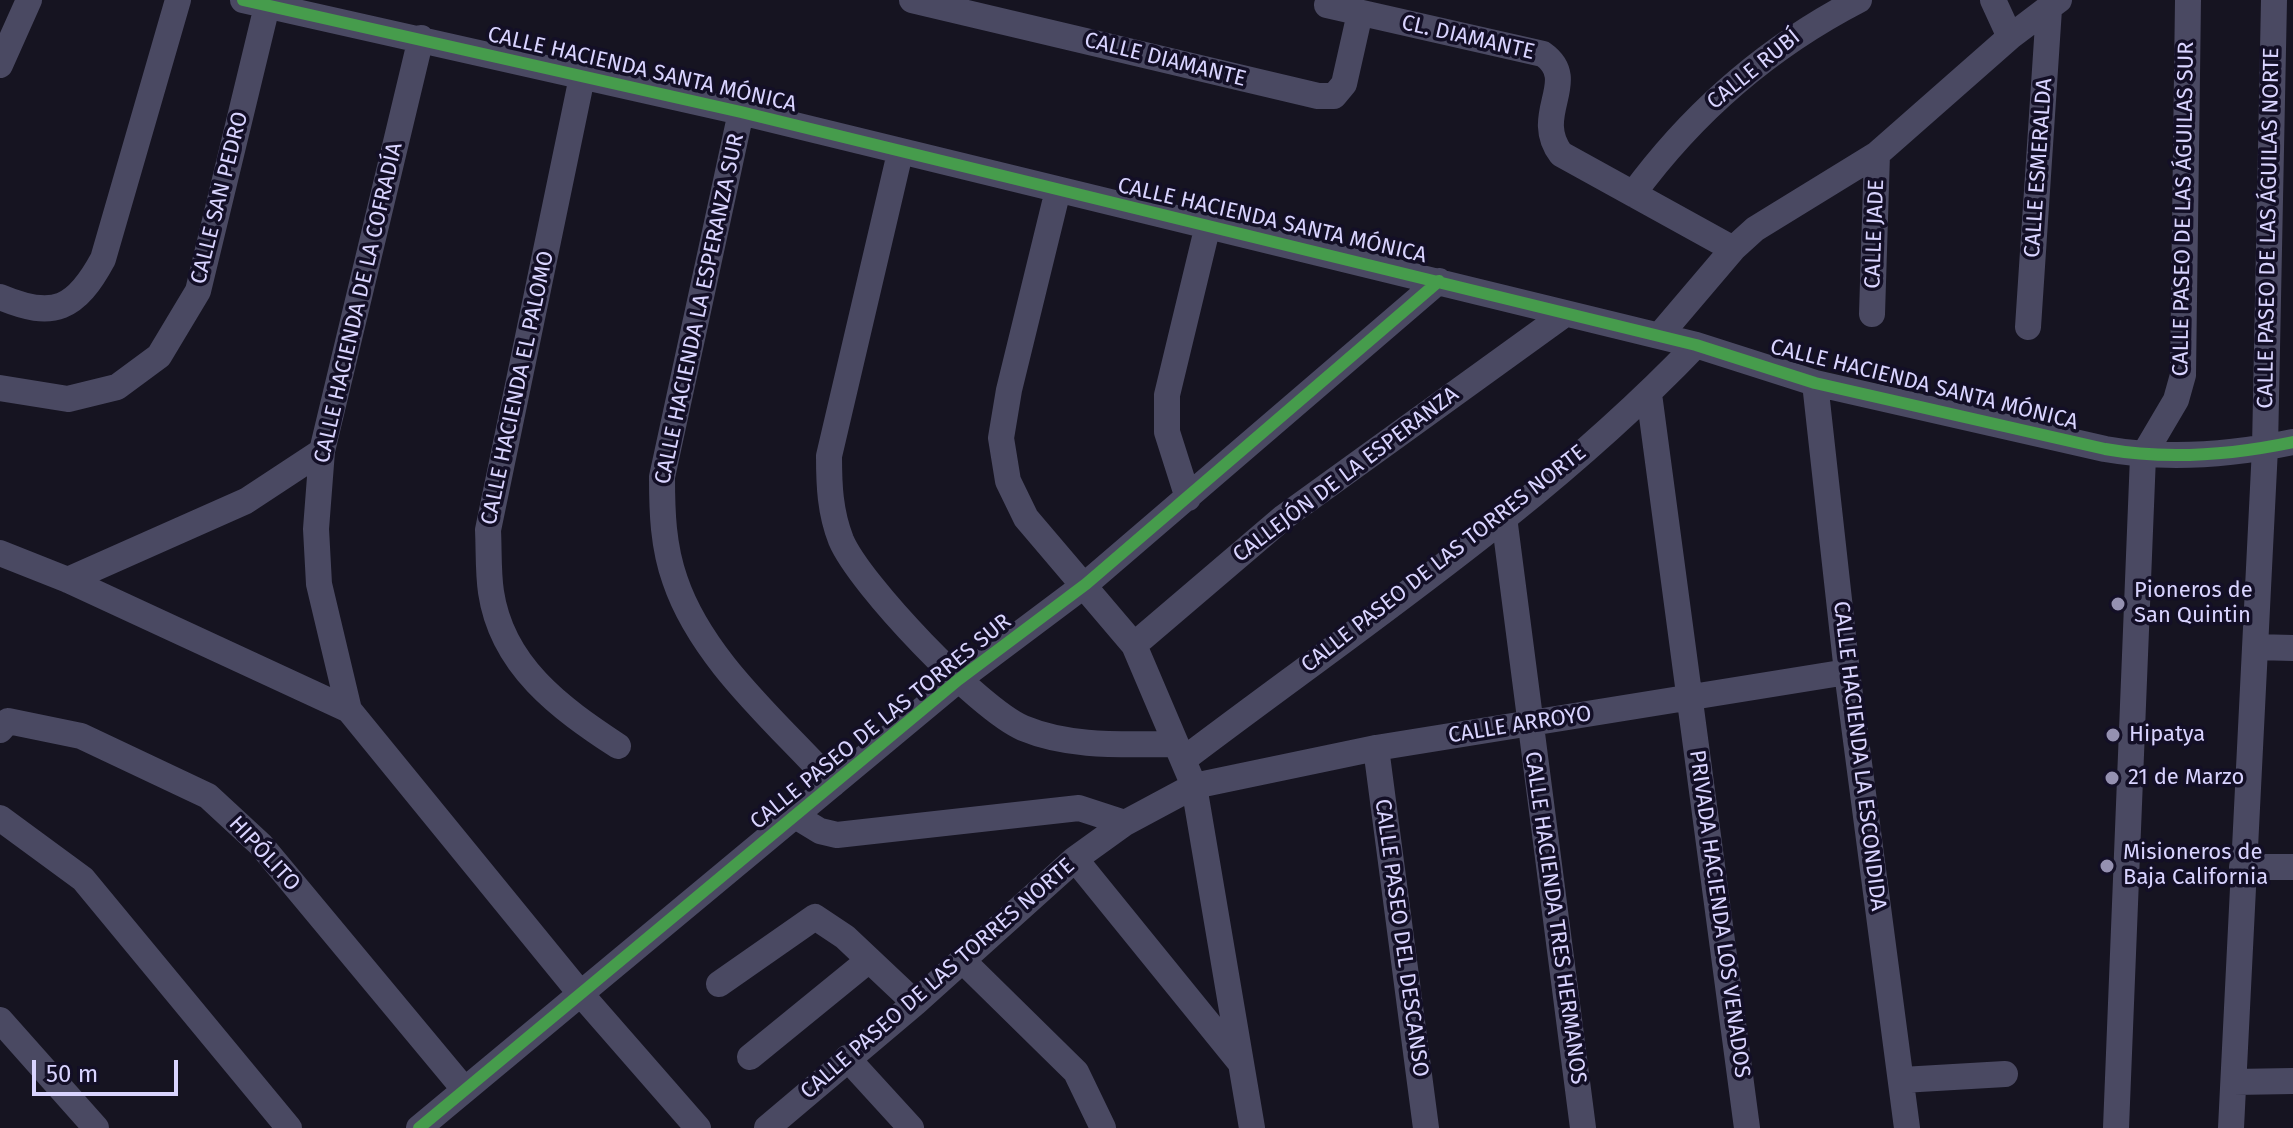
<!DOCTYPE html>
<meta charset="utf-8">
<style>
body{margin:0}
#map{position:relative;width:2293px;height:1128px;overflow:hidden;background:#161421;font-family:"Fira Sans",sans-serif}
canvas{display:block}
.scale{position:absolute;left:32px;top:1060px;width:146px;height:36px;box-sizing:border-box;border:4px solid #d9d4ff;border-top:0;padding-left:10px;font-size:24px;line-height:28px;white-space:nowrap;color:#d9d4ff;-webkit-text-stroke:6px #130f26;paint-order:stroke}
</style>
<div id="map">
<canvas width="2293" height="1128"></canvas>
<div class="scale">50 m</div>
</div>
<script>
const c = document.querySelector('canvas').getContext('2d');
c.lineJoin = 'round';
function strokePath(path, color, width, dash) {
  c.strokeStyle = color;
  c.lineWidth = width;
  c.lineCap = dash ? 'butt' : 'round';
  c.setLineDash(dash || []);
  c.stroke(path);
}
function drawText(font, color, halo, rows, align = 'center') {
  c.font = font + ' "Fira Sans",sans-serif';
  c.lineWidth = 7;
  c.setLineDash([]);
  c.textBaseline = 'middle';
  c.strokeStyle = halo;
  c.fillStyle = color;
  for (const [text, x, y, turn = 0] of rows) {
    c.save();
    c.translate(x, y);
    c.rotate((+turn || 0) * Math.PI / 180);
    c.textAlign = isNaN(turn) ? turn : align;
    if (halo) c.strokeText(text, 0, 0);
    c.fillText(text, 0, 0);
    c.restore();
  }
}
strokePath(new Path2D(`
 M243,0L741,112L1696,345L1815,383L2105,449C2167,460 2231,455 2293,442
 M912,0L1318,96H1334L1344,84L1360,13
 M1993,0L2010,37
 M1327,5L1543,54C1581,81 1531,114 1561,154L1733,249
 M0,65L29,0
 M582,77L488,530C489,550 488,572 491,592C502,666 560,708 618,746
 M741,112L662,477C662,512 663,546 675,580C702,660 778,723 833,784
 M900,153L829,456C829,485 830,512 841,540C860,585 979,709 1023,728C1071,748 1125,744 1175,744
 M1058,190L1009,390L1001,438L1008,481L1026,518L1134,645L1194,786L1252,1128
 M1633,194C1694,111 1768,47 1859,0
 M0,297C54,320 76,309 103,259L178,0
 M1872,314L1877,154
 M2028,327L2049,9
 M1659,336L1733,249L1755,229L1877,154L2010,37L2059,0
 M1815,383L1847,672L1907,1128
 M0,388L68,399L117,387L159,356L198,291L267,6
 M1649,394L1747,1128
 M1188,498L1167,432V395L1208,225
 M1504,517L1583,1128
 M0,553L68,580L349,710L580,993L698,1128
 M68,580L246,501L322,451
 M1134,645L1284,517L1565,314
 M2255,647L2293,648
 M349,710L319,584L316,529L322,451L421,38
 M0,730L8,721L81,736L208,796L261,845L464,1089
 M1376,748L1426,1128
 M1183,760C1357,628 1544,504 1696,345
 M797,817L820,831L837,835L1079,808L1125,823
 M0,818L83,879L289,1128
 M1075,859L1239,1061
 M2242,867H2293
 M962,960L1076,1072L1103,1128
 M719,984L815,917L845,937L915,1003
 M0,1020L96,1128
 M750,1057L869,960
 M847,1058L911,1128
 M1902,1080L2005,1074
 M2234,1082L2293,1081
 M419,1128L958,680L1086,584L1439,281
 M767,1128L915,1003L1075,859L1125,823L1194,786L1376,748L1847,672
 M2116,1128L2143,456L2176,400L2183,375L2188,0
 M2231,1128L2265,448L2274,0`), '#4a4962', 26);
strokePath(new Path2D(`
 M243,0L741,112L1696,345L1815,383L2105,449C2167,460 2231,455 2293,442
 M419,1128L958,680L1086,584L1439,281`), '#469c4c', 12);
for (const [x, y, r, color] of [
 [2118,604,8,"#9591b1"],
 [2113,735,8,"#9591b1"],
 [2112,778,8,"#9591b1"],
 [2107,866,8,"#9591b1"]
]) {
  const dot = new Path2D();
  dot.arc(x, y, r, 0, 2 * Math.PI);
  c.fillStyle = color;
  c.fill(dot);
  strokePath(dot, '#130f26', 3);
}
drawText('22px', '#d9d4ff', '#130f26', [
 ["CL. DIAMANTE",1468,38,13],
 ["CALLE DIAMANTE",1165,60,14],
 ["CALLE HACIENDA SANTA MÓNICA",642,70,13],
 ["CALLE RUBÍ",1754,70,-39],
 ["CALLE ESMERALDA",2039,168,-86],
 ["CALLE SAN PEDRO",220,198,-76],
 ["CALLE PASEO DE LAS ÁGUILAS SUR",2184,209,-89],
 ["CALLE HACIENDA SANTA MÓNICA",1272,221,13],
 ["CALLE PASEO DE LAS ÁGUILAS NORTE",2269,228,-89],
 ["CALLE JADE",1875,234,-88],
 ["CALLE HACIENDA DE LA COFRADÍA",359,303,-77],
 ["CALLE HACIENDA LA ESPERANZA SUR",700,309,-78],
 ["CALLE HACIENDA SANTA MÓNICA",1924,385,14],
 ["CALLE HACIENDA EL PALOMO",518,388,-78],
 ["CALLEJÓN DE LA ESPERANZA",1346,475,-37],
 ["CALLE PASEO DE LAS TORRES NORTE",1444,559,-38],
 ["CALLE PASEO DE LAS TORRES SUR",881,722,-39],
 ["CALLE ARROYO",1520,725,-9],
 ["CALLE HACIENDA LA ESCONDIDA",1859,756,83],
 ["HIPÓLITO",264,854,47],
 ["PRIVADA HACIENDA LOS VENADOS",1719,914,82],
 ["CALLE HACIENDA TRES HERMANOS",1555,918,82],
 ["CALLE PASEO DEL DESCANSO",1401,938,82],
 ["CALLE PASEO DE LAS TORRES NORTE",938,979,-41]
]);
drawText('22px', '#d9d4ff', '#130f26', [
 ["Pioneros de",2134,591],
 ["San Quintin",2134,616],
 ["Hipatya",2129,735],
 ["21 de Marzo",2128,778],
 ["Misioneros de",2123,853],
 ["Baja California",2123,878]
], 'left');
</script>
